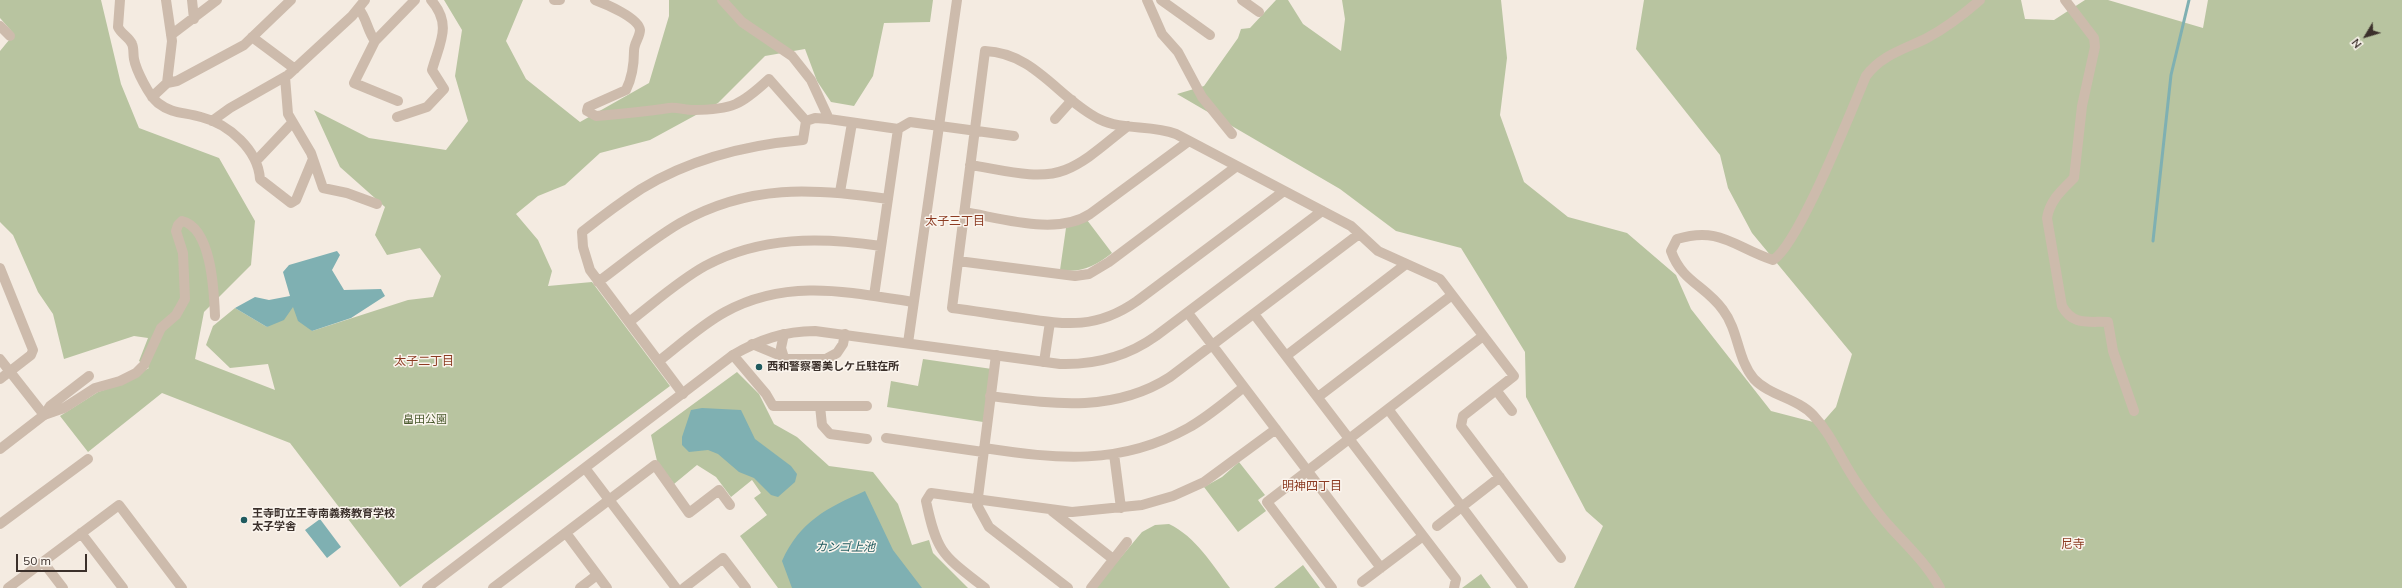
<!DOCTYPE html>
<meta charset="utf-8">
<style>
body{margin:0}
#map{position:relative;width:2402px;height:588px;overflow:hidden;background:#f4ebe1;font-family:Mulish,sans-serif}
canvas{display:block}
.north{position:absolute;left:2346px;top:16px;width:40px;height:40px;-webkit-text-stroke:3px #fbf5ee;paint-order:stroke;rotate:232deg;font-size:11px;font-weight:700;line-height:16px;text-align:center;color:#3b302b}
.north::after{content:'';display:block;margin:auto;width:14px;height:18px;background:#3b302b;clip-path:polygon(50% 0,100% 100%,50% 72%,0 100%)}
.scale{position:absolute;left:16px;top:554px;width:71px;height:18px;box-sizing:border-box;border:2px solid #3b302b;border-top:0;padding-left:5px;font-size:12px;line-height:14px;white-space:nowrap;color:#3b302b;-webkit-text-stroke:3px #fbf5ee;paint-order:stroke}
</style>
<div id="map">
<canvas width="2402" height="588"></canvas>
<div class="north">N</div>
<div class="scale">50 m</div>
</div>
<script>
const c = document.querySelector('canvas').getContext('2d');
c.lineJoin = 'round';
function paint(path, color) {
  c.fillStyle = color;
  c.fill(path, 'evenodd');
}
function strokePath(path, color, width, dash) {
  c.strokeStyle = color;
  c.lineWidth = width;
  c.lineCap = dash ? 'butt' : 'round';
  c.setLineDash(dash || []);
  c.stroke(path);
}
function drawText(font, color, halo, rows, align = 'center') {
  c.font = font + ' Mulish,"Noto Sans JP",sans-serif';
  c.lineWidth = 3;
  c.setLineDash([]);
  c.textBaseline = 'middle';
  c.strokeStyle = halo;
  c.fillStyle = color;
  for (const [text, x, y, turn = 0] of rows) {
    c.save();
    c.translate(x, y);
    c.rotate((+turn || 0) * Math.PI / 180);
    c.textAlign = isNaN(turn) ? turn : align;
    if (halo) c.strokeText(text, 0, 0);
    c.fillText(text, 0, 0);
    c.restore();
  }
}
paint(new Path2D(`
 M0,0H101L121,84L139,128L219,158L255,221L251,265L204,312L195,359L275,390L268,364L230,368L206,345L213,326L235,308L267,327L293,306L312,331L408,300L433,297L441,276L420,248L387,255L375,235L385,207L340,167L314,110L369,138L446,150L468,121L455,76L462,30L444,0H523L506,41L526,79L580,122L649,83L669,16V0H933L930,22L884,23L873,76L854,106L831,102L817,81L805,49L765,56L718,103L650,140L600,153L565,185L538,196L516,214L538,240L552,271L548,286L592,282L670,386L400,587L290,443L162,393L88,452L60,416L98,392L116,386L149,368L139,361L148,338L134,336L64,359L53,314L38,292L13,235L0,222V51L14,34L0,18Z
 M1276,0H1288L1303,24L1341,51L1345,19L1342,0H1501L1507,58L1500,115L1524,182L1568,217L1627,233L1676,275L1691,309L1771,411L1821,424L1836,407L1852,354L1752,233L1728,188L1720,155L1636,49L1644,0H2021L2025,19L2054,20L2085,0H2108L2203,28L2208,0H2402V588H1574L1603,526L1586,511L1526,397L1525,352L1461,248L1396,231L1340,189L1177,94L1204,86L1238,38L1241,29L1250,28Z
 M1087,220L1112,253C1095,266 1082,273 1060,270L1066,228Z
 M923,359L992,369L983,422L887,407L891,381L918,386Z
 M737,372L759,394L774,424L797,437L829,466L873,472L898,504L912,545L929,540L933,553L968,588H778L740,536L767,515L754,498L761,493L752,480L731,497L716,477L697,465L674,484L657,461L651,435Z
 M1239,462L1265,495L1258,500L1266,511L1238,532L1204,487L1222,477Z
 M1169,524C1196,537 1212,564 1230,588H1095L1142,532L1155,525Z
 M1303,565L1320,588H1274Z
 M1481,574L1491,588H1462Z`), '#b8c4a0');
paint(new Path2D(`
 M337,251L340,255L332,270L344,290L381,289L385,296L351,318L312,331L298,321L293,307L284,320L267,327L235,308L255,297L269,300L290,296L283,272L289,265Z
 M702,408L741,410L755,439L791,466L797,474L795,482L778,497L771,495L754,478L739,472L718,454L708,450L689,452L682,445V437L691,410Z
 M865,491L893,550L922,588H792L782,561C800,521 827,508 865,491Z
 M320,519L341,547L327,558L305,530Z`), '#7fb0b2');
strokePath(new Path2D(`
 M2153,241L2171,75L2189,0`), '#7fb0b2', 3);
strokePath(new Path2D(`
 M120,0L118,27C121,34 129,37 132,44C134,48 133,54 134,59C136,70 149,96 158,103C172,114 185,112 201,117C229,124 258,150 260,179L291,203L296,200L313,159
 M192,0L194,19
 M554,0H560
 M595,0C606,4 639,18 640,30C640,37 634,43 634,51C634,63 632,78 626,90L588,107L587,111L596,116C620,114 644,112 669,108C677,107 685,110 693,110C732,110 741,105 769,79L806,121L815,118L829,119
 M722,0L742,22L792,56L811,80L829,119L898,129L910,122L1014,136
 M1147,0L1162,34L1178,52L1202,97L1232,134
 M1161,0L1210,35
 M1242,0L1259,12
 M2065,0L2094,38L2095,47L2082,106L2074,178C2062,190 2050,200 2047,218L2062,306C2073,326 2088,321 2108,322L2113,351L2134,411
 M359,9C367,19 367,30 375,41
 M0,26L10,36
 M171,35L217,0
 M252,37L295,69
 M285,77L288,114L311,153L323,188L347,193L377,204
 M167,83L177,81L244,45L291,0
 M152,97L167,83L172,41L166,0
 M398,101L354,83L375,41L415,0
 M397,117L427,107L444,89L432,70C439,44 453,25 431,0
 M1055,119L1072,100
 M212,121L230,108L288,75L352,16L365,0
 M256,161L292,123
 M970,165C999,169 1037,181 1065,170C1088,161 1108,141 1128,126
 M1284,191L1137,301C1097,329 1067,325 1022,318C999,315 975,311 952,308L985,51C1035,53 1058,98 1099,119C1123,131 1151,124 1176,134L1351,226L1378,251L1440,279L1514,376L1463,416L1461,426L1561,558
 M840,192L852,123
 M964,212C1001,218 1057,236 1090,214L1189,141
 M958,261L1075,276L1089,274L1109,262L1237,166
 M0,268L33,350L31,355L0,379
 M598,282C625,262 651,240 680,223C749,184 813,188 888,199
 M874,296L898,129
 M1188,313L1381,568
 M1254,314L1456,579L1454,588
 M629,322C654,303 678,281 705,266C761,236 821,237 881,246
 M752,344L788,359H826L837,353L843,344L845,334
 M733,355L766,394L773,406H867
 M996,355L977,505L989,527L1068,588
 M1286,356L1406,264
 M784,358L781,348L784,334
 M659,361C680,345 701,325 725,312C787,278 848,292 913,302
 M1044,362L1050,322
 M1496,390L1512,411
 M683,394L590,270L583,247L582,232C601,217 621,202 641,189C690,159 746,145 803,140L806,121
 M990,396C1053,404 1114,413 1170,377L1359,234
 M1318,397L1452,295
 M820,406L822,425L830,434L867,439
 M1388,409L1523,588
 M44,415L64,408L95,388L120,381L136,373L144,365L161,328L176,315L185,299L183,253L176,231L178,225L182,221C212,228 214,293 215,316
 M44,415L50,406L89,376
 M886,438L983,452
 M984,448C1057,459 1120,466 1188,428C1208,417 1226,401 1244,387
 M1114,454L1121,508
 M1052,511L1113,559
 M0,524L88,459
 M1437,526L1500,477
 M81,533L123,588
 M566,533L607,588
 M43,562L63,588
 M1362,582L1423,536
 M8,588L119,505L182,588
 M493,588L655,465L689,513L719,490L730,505
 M580,588L597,575
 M684,588L723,558L746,588
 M985,588C943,555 937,554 926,501L931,493L1072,512L1142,505L1173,496L1204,482L1276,429
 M1091,588L1127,542
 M1332,588L1267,502L1483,336`), '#cdbbac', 10);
strokePath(new Path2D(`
 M908,343L957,0
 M0,359L44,415L0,449
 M585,468L676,588
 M427,588L733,355C759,340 784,331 815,331L1060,364C1095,365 1128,356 1156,336L1322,211
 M1940,588C1928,566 1909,547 1892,529C1880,516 1869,501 1859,486C1842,463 1833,436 1813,415C1797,398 1770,396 1754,379C1737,359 1739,331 1723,310C1705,285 1682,282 1671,251L1677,239C1720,226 1734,247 1773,260C1799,244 1851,111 1866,76C1881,55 1905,49 1927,38C1946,28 1964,14 1980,0`), '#cdbbac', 10);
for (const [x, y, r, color] of [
 [759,367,4,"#1f5a5e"],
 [244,520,4,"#1f5a5e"]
]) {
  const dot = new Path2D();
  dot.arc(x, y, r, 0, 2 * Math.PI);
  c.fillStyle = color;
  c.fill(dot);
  strokePath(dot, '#fbf5ee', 1.5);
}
drawText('bold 11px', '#3b302b', '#fbf5ee', [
 ["西和警察署美しケ丘駐在所",767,367],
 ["王寺町立王寺南義務教育学校",252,514],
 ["太子学舎",252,527]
], 'left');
drawText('11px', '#4a5a2e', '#fbf5ee', [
 ["畠田公園",425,420]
]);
drawText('12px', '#8c3b22', '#fbf5ee', [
 ["太子三丁目",955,221],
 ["太子二丁目",424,361],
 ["明神四丁目",1312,486],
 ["尼寺",2073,544]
]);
drawText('italic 12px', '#1f5a5e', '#fbf5ee', [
 ["カンゴ上池",845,547]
]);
</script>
